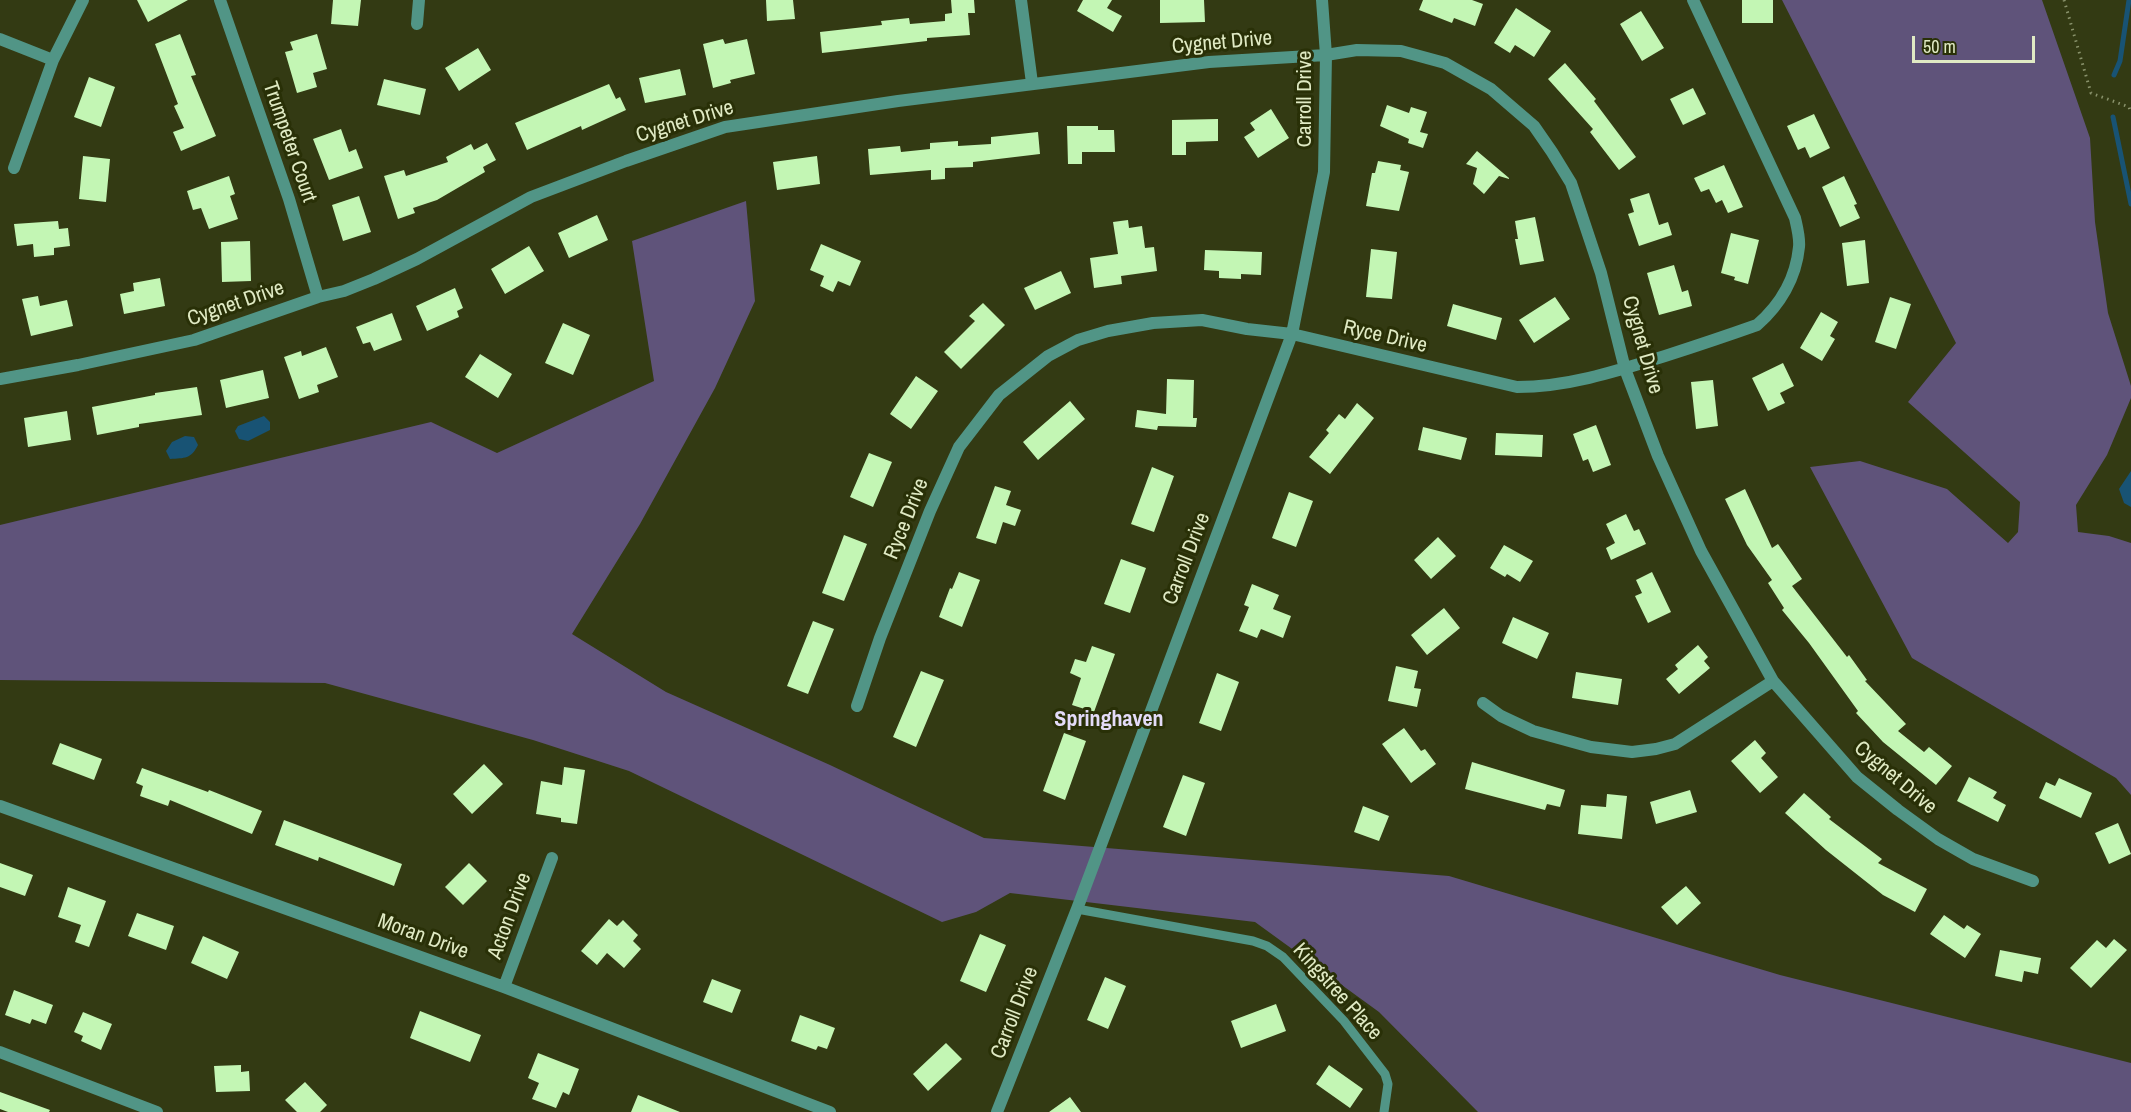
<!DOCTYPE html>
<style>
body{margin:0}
#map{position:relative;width:2131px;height:1112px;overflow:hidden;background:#333a13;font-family:"Archivo Narrow",sans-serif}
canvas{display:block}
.scale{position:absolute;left:1912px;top:36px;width:123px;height:27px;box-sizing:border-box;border:3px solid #e0eac4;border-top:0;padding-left:8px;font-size:18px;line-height:21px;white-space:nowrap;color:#e0eac4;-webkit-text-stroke:4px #293007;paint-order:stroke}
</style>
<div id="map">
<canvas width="2131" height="1112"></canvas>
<div class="scale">50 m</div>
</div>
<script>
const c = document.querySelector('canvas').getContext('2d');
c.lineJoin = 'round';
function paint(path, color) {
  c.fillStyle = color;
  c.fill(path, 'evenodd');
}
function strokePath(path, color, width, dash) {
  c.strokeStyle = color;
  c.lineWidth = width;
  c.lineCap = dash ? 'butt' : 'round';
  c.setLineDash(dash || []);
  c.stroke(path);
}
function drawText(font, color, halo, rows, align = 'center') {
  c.font = font + ' "Archivo Narrow",sans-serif';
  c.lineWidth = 6;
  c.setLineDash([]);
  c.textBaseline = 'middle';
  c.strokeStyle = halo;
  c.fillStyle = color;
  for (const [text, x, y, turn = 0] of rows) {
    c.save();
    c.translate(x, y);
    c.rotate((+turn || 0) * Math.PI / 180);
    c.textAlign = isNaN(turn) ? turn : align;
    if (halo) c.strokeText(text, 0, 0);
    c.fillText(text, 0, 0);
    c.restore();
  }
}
paint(new Path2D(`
 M1782,0H2042L2090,138L2095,222L2108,313L2131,386V398L2107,455L2076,505L2078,532L2109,536L2131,543V795L2116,778L1912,658L1810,467L1860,461L1947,489L2008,543L2018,532L2020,502L1908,402L1956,343Z
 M746,201L755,301L715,388L640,524L572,634L666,692L830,765L984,838L1449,876L1780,975L2131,1063V1112H1478L1379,1012L1255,922L1010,893L976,912L942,922L629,771L533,740L325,683L0,680V525L431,422L497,453L654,381L632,241Z`), '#5f537a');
paint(new Path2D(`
 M264,416L270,422V430L248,441L239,439L235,431L238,426Z
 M185,436L194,437L198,445C191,459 185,458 170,459L166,451L172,442Z
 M2131,471V507L2124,503L2119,489Z`), '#185374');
strokePath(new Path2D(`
 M2114,75L2120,61L2129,0
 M2113,117L2131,204`), '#185374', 5);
paint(new Path2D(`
 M137,0H188L148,22Z
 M333,0H361L358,26L331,24Z
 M766,0H793L795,19L767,21Z
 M951,0H974L975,13H968L970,35L927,38V41L822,53L820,32L882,25L881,21L909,18L910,24L945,21V14L952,13Z
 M1083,0H1112L1107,8L1122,16L1113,32L1077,11Z
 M1160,0H1204L1205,22L1160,23Z
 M1423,0H1472L1483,4L1475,26L1454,18L1452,23L1419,10Z
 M1742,0H1773V23H1742Z
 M1516,8L1551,31L1534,57L1515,45L1510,53L1494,43Z
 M1641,11L1664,48L1642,61L1620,24Z
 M180,34L196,75L191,76L216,136L181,151L173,132L184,128L174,106L178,104L155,44Z
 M317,34L327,69L313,73L317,87L297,93L285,52L293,50L290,42Z
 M723,39L725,44L747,39L755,74L730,80L731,83L713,88L703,44Z
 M478,48L491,70L459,91L445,68Z
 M1565,63L1596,99L1594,101L1636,157L1619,170L1590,132L1593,129L1548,79Z
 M680,69L686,95L645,103L639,78Z
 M89,77L115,87L101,127L74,117Z
 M384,79L426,89L420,115L377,105Z
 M609,84L616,99L620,97L626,110L582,130L581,126L527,150L515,123Z
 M1693,88L1706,114L1683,125L1670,99Z
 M1387,105L1409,113L1411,107L1427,112L1420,132L1428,134L1423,148L1408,143L1409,139L1380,126Z
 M1271,109L1289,138L1258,158L1244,137L1255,130L1250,123Z
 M1814,114L1830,148L1810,158L1805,147L1798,150L1787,126Z
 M1218,119V141L1186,142V155H1172V120Z
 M1067,126H1098V130H1114L1115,152H1082V164H1068Z
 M341,129L349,152L356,149L363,168L329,180L313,139Z
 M1038,132L1040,154L973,162V167L945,168V179L931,180V170L870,175L868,149L900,146L901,152L930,149V143L958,141V146L991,144V137Z
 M487,143L496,160L483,167L485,172L437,200L413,208L415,213L398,219L384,176L404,170L406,176L448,162L446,157L471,144L474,150Z
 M1477,151L1509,178V179L1499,176L1484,194L1473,184L1477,168L1466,164Z
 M83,156L110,159L106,202L79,199Z
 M817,156L820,184L777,190L773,162Z
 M1378,161L1401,165L1400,170L1409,172L1399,211L1366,206L1372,173H1375Z
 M1724,165L1743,207L1728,213L1722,200L1716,203L1709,189L1701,192L1694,178Z
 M229,176L235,194L230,196L238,219L209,229L201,208L193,210L187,191Z
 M1844,176L1857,204L1854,205L1860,218L1840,227L1822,187Z
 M1649,193L1659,225L1668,222L1672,235L1639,246L1628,214L1634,212L1630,199Z
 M359,196L371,232L343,241L332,205Z
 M597,215L608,240L569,258L558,233Z
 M1535,217L1544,261L1520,265L1515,239H1518L1515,221Z
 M1128,220L1129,228L1142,226L1145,248L1154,247L1157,271L1121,276L1122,284L1094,288L1090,258L1118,254L1113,222Z
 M58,221L59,229L68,228L70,246L54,248V255L34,257L33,244L17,246L14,224Z
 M1731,233L1759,240L1748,284L1734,280L1735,277L1721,273Z
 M1865,240L1869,283L1847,286L1842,243Z
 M250,241L251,281L222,282L221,242Z
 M821,244L861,261L850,286L838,281L833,292L820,286L824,276L810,270Z
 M529,246L544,271L505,294L491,269Z
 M1371,249L1397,252L1392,299L1366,297Z
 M1205,250L1262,252L1261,275L1241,274V279L1219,278V271L1204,270Z
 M1674,265L1682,292L1688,290L1692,306L1659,315L1647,273Z
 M1061,271L1071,293L1035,310L1024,288Z
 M160,278L165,306L124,314L120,294L134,291L133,283Z
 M455,288L463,308L457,311L459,317L427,331L416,306Z
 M38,296L40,306L67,300L73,326L31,336L22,299Z
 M1555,297L1570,319L1534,343L1519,320Z
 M1890,297L1911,304L1896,349L1875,342Z
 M983,303L1005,325L961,369L944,352L975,321L969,316Z
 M1453,304L1502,318L1496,340L1447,326Z
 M1821,312L1838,322L1830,336L1835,339L1822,361L1800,348Z
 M392,313L402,340L374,351L370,342L363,344L356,327Z
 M563,323L590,335L573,375L545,363Z
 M326,347L338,377L317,385L319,392L299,399L284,357L301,351L302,356Z
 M480,354L512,374L498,398L465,377Z
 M1783,363L1794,386L1780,393L1785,403L1768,411L1752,378Z
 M263,370L269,398L226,408L220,380Z
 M916,376L938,391L911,429L890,414Z
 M1167,379L1194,380L1193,418H1197L1196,427L1158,426L1157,430L1135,427L1137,410L1166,414Z
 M1713,380L1718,426L1696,429L1691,382Z
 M197,387L202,415L139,424V427L97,435L92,407L155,395V393Z
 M1070,401L1085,419L1038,460L1023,442Z
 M1357,403L1374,418L1330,474L1309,457L1329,433L1326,430L1339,414L1345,419Z
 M67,411L71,440L28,447L24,418Z
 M1596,425L1611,465L1593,472L1588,459L1583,461L1573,434Z
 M1423,427L1467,438L1461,460L1418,450Z
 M1496,433L1543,435L1542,457L1495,455Z
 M869,453L892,462L873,507L850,497Z
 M1152,467L1174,476L1154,532L1131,524Z
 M995,486L1011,491L1006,505L1021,510L1015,526L1003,522L996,544L976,538Z
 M1745,489L1772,548L1778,544L1802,579L1792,586L1847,657L1849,655L1867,680L1865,681L1906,724L1898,731L1924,752L1929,747L1952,766L1936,785L1883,742L1856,713L1858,711L1809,643L1782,610L1784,608L1768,583L1772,580L1747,545L1725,499Z
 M1289,492L1313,501L1296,547L1272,538Z
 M1626,514L1634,531L1639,529L1646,544L1611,560L1606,548L1615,543L1606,524Z
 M844,535L867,544L844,601L822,593Z
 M1438,537L1456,556L1431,579L1414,560Z
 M1504,545L1533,561L1520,582L1507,574L1505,577L1490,568Z
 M1121,559L1146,568L1130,613L1104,604Z
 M959,572L980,580L962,627L939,617L950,588L952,589Z
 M1652,572L1671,612L1648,623L1635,596L1642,593L1636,580Z
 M1252,584L1279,595L1273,609L1291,616L1283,638L1261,629L1257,638L1239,631L1249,607L1244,605Z
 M1444,608L1460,628L1427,655L1411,635Z
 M1513,617L1549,633L1537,659L1502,643Z
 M813,621L834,629L808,694L787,686Z
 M1698,645L1708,657L1704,661L1710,668L1679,694L1666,679L1678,669L1675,665Z
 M1092,646L1115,654L1094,712L1072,705L1081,678L1070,673L1075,659L1086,662Z
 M1396,666L1418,671L1414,688L1421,689L1417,707L1388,701Z
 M921,671L944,680L916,747L893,737Z
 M1576,672L1622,679L1618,705L1572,698Z
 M1217,673L1239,682L1221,731L1199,723Z
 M1404,728L1421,751L1425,749L1436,764L1411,783L1382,744Z
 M1064,733L1086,741L1065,800L1043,791Z
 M1755,740L1766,753L1761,758L1778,777L1760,793L1731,761Z
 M60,743L102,759L94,780L52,764Z
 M1472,762L1565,790L1560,807L1547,804L1545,810L1465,789Z
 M484,764L503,784L472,814L453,794Z
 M564,767L585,770L577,824L561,822V818L536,814L541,781L562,785Z
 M142,768L208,792L209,790L262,811L252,834L170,800L168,806L140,796L143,786L136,783Z
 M1183,775L1205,783L1186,836L1163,827Z
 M1969,777L1997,792L1993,798L2006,805L1998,822L1957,801Z
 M2059,778L2092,793L2081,818L2039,798L2046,782L2055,786Z
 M1690,790L1697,812L1656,824L1650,802Z
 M1804,793L1831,817L1829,819L1882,859L1878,863L1927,889L1915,912L1883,895L1826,850L1785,813Z
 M1607,794L1627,796L1622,839L1578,834L1581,805L1606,807Z
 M1363,806L1389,816L1379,841L1354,832Z
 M284,820L402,864L394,886L319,857L318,861L275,845Z
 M2118,823L2131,854L2109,864L2095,833Z
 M0,863L33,875L25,896L0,887Z
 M469,863L487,881L463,905L445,887Z
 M1686,886L1701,903L1677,925L1661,907Z
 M68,887L106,901L89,947L75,942L81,925L58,917Z
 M137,913L174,926L166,950L128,936Z
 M1944,915L1964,929L1967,925L1981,934L1965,958L1930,934Z
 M609,919L617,926L623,920L638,935L633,941L641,949L624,968L607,953L597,965L581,951Z
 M980,934L1006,945L986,992L960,981Z
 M203,936L239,952L227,979L191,963Z
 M2114,939L2127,950L2091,988L2070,968L2097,940L2106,948Z
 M2000,950L2041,958L2038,974L2024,971L2022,982L1995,976Z
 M1105,977L1126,986L1108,1029L1087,1020Z
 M712,979L741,990L732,1013L703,1002Z
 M14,990L53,1005L46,1024L32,1019L30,1024L5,1015Z
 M1276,1004L1286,1031L1241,1048L1231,1021Z
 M420,1011L481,1035L470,1062L410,1038Z
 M83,1012L112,1024L101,1050L81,1041L83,1036L74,1032Z
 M800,1015L835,1028L827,1049L818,1046L816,1050L791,1041Z
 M946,1043L962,1059L928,1091L913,1074Z
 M538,1053L579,1069L569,1095L563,1092L556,1108L532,1099L539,1083L528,1078Z
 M241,1065V1072L249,1071L250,1091L216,1092L214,1066Z
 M1329,1065L1363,1089L1350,1108L1316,1084Z
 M305,1082L327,1105L320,1112H297L285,1100Z
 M0,1092L50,1110L49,1112H8L0,1109Z
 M638,1095L680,1112H631Z
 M1070,1097L1081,1112H1049Z`), '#c3f6b4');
strokePath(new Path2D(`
 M2064,0L2091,93L2129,107L2131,113`), '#89926b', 3, [1.5, 4.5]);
strokePath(new Path2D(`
 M1077,909L1253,941L1267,946L1283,957L1344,1021L1385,1074L1388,1084L1384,1112`), '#519586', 9);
strokePath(new Path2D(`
 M220,0L289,199L318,297
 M1021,0L1032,83
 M417,24L419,0
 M0,39L53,60
 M14,168L53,60L83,0
 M0,379L78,365L194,340L318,297L344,291L374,279L417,259L531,197L626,161L725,127L898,101L1209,62L1326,55L1357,50L1401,51L1445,63L1491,89L1534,126L1552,152L1571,183L1601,273L1625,369L1658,456L1701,551L1773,681L1857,777L1898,810L1938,839L1973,859L2033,881
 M1483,703L1501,716L1533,731L1591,747L1632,752L1656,749L1675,744L1773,681
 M857,706L880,638L930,511L959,447L999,395L1048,356L1078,340L1108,331L1153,323L1202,320L1247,329L1292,334L1517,387C1568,387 1617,371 1665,356C1696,346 1726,336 1757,325C1780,305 1796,278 1799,247C1800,238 1797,227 1795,218L1693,0
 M0,806L504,987L830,1112
 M504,987L552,858
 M0,1052L157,1112
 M997,1112L1077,909L1292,334L1324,172L1326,55L1322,0`), '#519586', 12);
drawText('21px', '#e0eac4', '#293007', [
 ["Cygnet Drive",1222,43,-5],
 ["Carroll Drive",1305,99,-90],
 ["Cygnet Drive",685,122,-17],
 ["Trumpeter Court",289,142,71],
 ["Cygnet Drive",236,304,-19],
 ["Ryce Drive",1385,337,13],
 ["Cygnet Drive",1642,345,74],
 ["Ryce Drive",907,519,-68],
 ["Carroll Drive",1187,559,-69],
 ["Cygnet Drive",1895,778,40],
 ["Acton Drive",510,916,-70],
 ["Moran Drive",423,937,20],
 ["Kingstree Place",1337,992,48],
 ["Carroll Drive",1015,1013,-69]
]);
drawText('bold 22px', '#e3dbf8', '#293007', [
 ["Springhaven",1109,720]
]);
</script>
